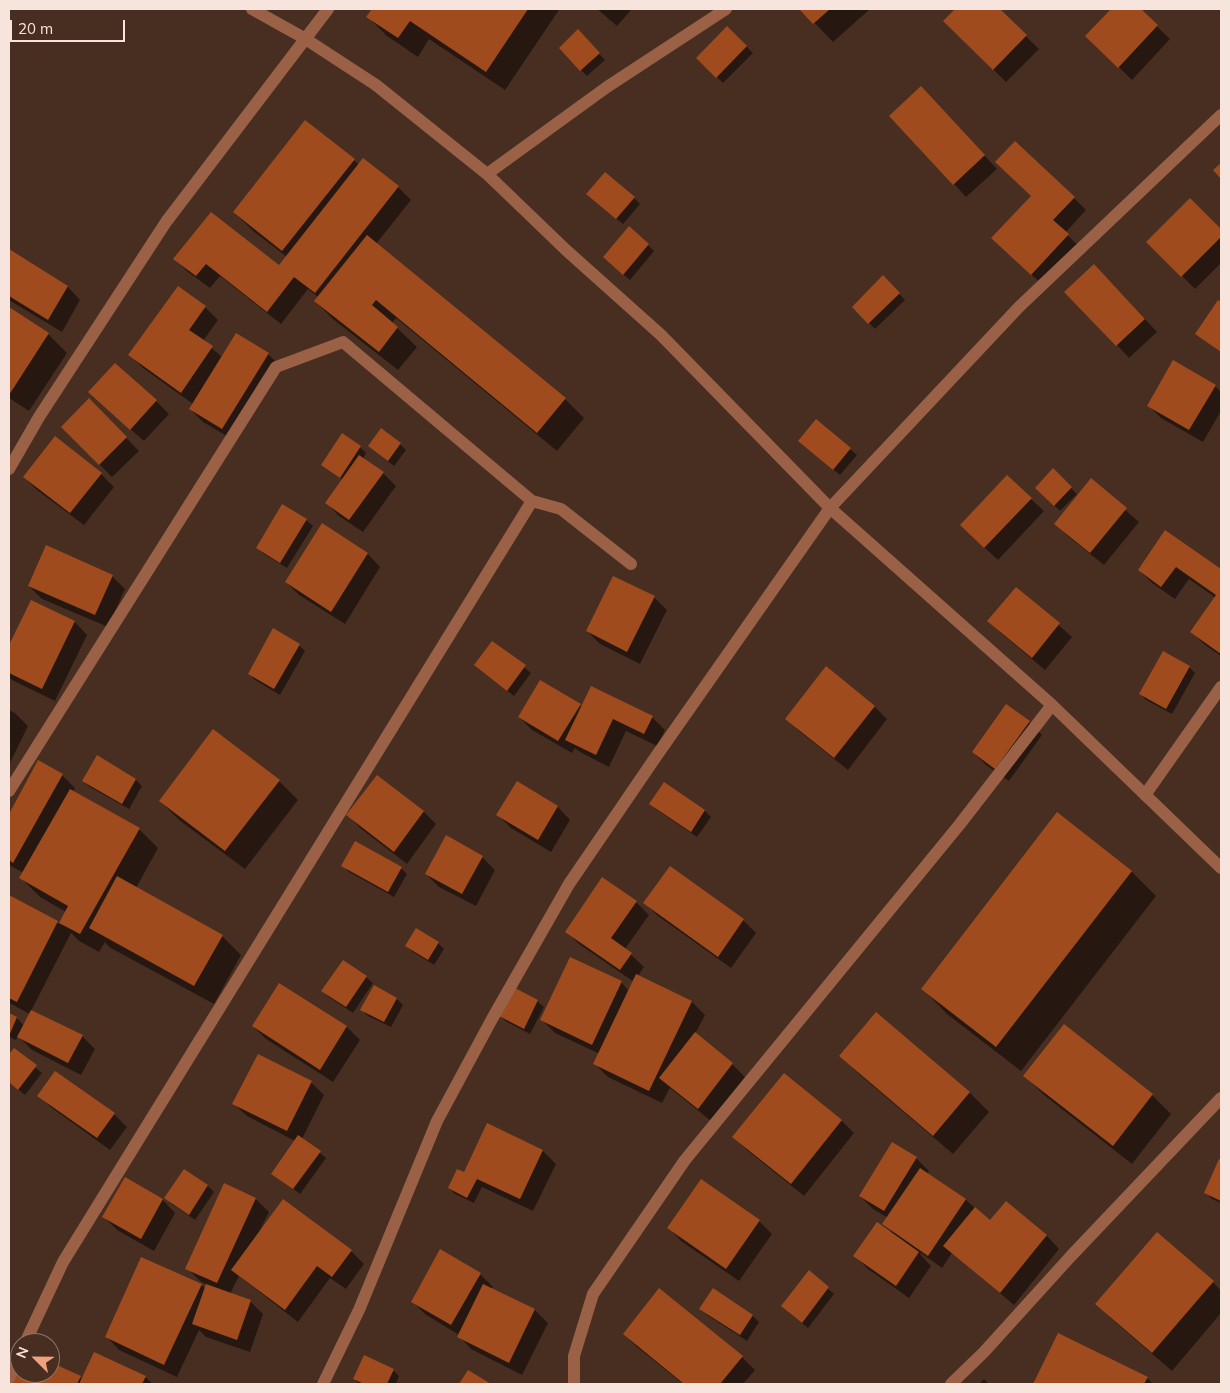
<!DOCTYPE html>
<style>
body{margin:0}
#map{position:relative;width:1230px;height:1393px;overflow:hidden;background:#482e21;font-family:Mulish,sans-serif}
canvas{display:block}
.frame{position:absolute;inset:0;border:10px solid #f7e5dd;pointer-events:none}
.north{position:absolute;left:10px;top:1333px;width:50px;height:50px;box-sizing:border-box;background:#482e21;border:1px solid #8e776c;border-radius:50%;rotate:293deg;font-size:14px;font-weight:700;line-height:20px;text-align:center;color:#f7e5dd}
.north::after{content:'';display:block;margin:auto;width:18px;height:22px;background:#f1a17c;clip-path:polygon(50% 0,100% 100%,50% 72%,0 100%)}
.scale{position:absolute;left:10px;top:20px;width:115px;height:22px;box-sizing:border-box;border:2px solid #f7e5dd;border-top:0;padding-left:6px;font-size:15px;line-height:18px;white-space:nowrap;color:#f7e5dd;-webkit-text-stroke:4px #482e21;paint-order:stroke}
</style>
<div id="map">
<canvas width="1230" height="1393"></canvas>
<div class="frame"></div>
<div class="north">N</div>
<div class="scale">20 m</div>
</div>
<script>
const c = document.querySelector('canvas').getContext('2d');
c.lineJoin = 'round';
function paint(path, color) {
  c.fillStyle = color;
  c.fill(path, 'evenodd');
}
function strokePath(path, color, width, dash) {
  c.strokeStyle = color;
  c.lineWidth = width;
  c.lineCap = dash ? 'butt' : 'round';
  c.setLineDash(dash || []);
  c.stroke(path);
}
paint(new Path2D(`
 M373,9H558L559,10L505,90L429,39L418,57L387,36L368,17Z
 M597,9H632L617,26Z
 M801,9H870L833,42Z
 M956,9H998L1039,49L1006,82L944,21Z
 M1112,9H1139L1170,39L1132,80L1087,36Z
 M727,27L753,53L723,83L697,58Z
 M578,31L605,60L587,76L581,70Z
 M933,100L997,169L966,197L954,184Z
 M354,160L359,165L363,160L398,187L411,200L376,244L565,399L584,418L557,451L396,318L392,323L417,347L398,370L334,320L315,301L318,297L308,289L281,324L220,276L210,288L188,272L175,259L279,267L287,257L253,231L234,212Z
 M634,198L640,204L623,224L594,200Z
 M1074,198L1086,210L1065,233L1081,248L1045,287L1006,251Z
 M1190,200L1221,231V263L1195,289L1148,242Z
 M648,245L654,251L630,280L611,264Z
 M9,251L68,287L80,300L62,332L9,300Z
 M883,277L905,300L875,329L853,307Z
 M1107,278L1157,332L1129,358L1117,345Z
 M178,288L205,307L218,320L203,341L222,357L268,354L281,367L235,441L203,422L190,409L193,404L143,368L130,355Z
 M1219,302L1221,304V352L1197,334Z
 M9,308L48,334L67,353L29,411L9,398Z
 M1215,386L1221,392V411L1203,442L1161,418L1148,405Z
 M89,400L139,451L112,477L62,427Z
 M156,401L169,414L144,441L103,405Z
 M817,421L857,455L840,475L806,447Z
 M400,444L406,450L394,466L369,446Z
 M360,447L366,453L363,459L383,473L396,486L363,532L339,516L327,503L343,480L323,465Z
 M1053,470L1077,494L1060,511L1037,488Z
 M101,474L114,487L84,525L37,490L24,477Z
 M1091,480L1139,522L1104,565L1069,537L1056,524Z
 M1031,499L1044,511L998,560L974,538Z
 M282,506L306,520L313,526L287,568L264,554L257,547Z
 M322,525L368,554L380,567L345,624L299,595L286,582Z
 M1166,532L1221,571V656L1205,645L1192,632L1216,598L1189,579L1175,599L1152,583L1139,570Z
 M112,576L125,589L108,627L42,599L29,586Z
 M1017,588L1072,637L1045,670L1002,634L989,621Z
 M654,597L667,610L640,664L600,644L587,631Z
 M31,601L75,622L87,635L55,701L12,680L9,677V648Z
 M493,642L531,673L514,696L475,665Z
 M299,645L305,651L280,695L255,680L249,674Z
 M1189,667L1195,673L1172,714L1146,700L1140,694Z
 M580,705L582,707L652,717L665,730L657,746L626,731L609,767L580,752L575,748L572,753L532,730L519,717Z
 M874,706L887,719L848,770L800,732L787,719Z
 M1007,706L1029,722L1042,735L1009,781L986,765L973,752Z
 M9,710L15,713L28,726L9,765Z
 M97,757L136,780L142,786L129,809L90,787L83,781Z
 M39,762L62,775L75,788L73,791L139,829L158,848L136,888L222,936L241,955L214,1004L109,947L105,942L99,952L79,941L71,933L31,1011L82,1036L95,1049L81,1075L32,1050L18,1036L16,1040L9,1037V1015L17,1018L24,1026L30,1014L9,1003V897L59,924L66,912L40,897L21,878L24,873L9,865V817Z
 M279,781L298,800L245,869L179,820L160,801Z
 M517,783L558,807L570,820L551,852L511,828L498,815Z
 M664,784L705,811L711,817L697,837L657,810L651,804Z
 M424,812L436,824L407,864L360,828L348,815Z
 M1057,814L1132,872L1156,896L1021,1071L947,1014L923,989Z
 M482,857L495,870L476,906L439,887L426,874Z
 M343,865L401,868L407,874L394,897L349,872Z
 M636,902L649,915L625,949L644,967L637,977L692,1002L705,1015L695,1034L732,1064L745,1077L711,1121L670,1088L662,1103L608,1077L595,1064L600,1054L555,1033L542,1020L621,982L629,991L634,982L579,944L567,932Z
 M645,903L743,920L756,933L731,968L658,916Z
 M438,943L444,949L434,965L413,952L407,946Z
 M343,961L366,977L373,983L353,1013L329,997L323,991Z
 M279,984L347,1027L360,1040L333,1082L266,1039L253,1026Z
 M397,999L403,1005L391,1027L368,1016L362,1010Z
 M537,1001L544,1007L530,1034L507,1022L500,1016Z
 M877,1014L970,1093L989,1112L953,1154L860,1075L841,1056Z
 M1064,1025L1152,1095L1171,1114L1132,1164L1044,1095L1025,1076Z
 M14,1050L42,1073L25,1095L9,1082V1056Z
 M784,1075L842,1121L854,1133L804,1196L747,1150L734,1137Z
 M311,1082L324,1095L302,1139L326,1158L300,1194L273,1173L295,1141L247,1116L234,1104Z
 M39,1096L114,1114L127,1127L110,1150L52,1108Z
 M892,1144L916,1158L929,1171L927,1174L966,1200L991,1222L1006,1203L1047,1236L1059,1249L1014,1305L952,1253L942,1268L921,1253L920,1254L931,1266L909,1298L868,1269L855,1256L892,1232L884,1224L888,1218L873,1209L860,1196Z
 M543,1151L556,1164L533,1211L482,1187L474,1203L455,1194L449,1188L464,1174Z
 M1220,1161L1221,1162V1203L1212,1199L1206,1193Z
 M184,1170L208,1186L214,1192L195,1220L172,1204L166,1198Z
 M225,1185L256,1199L269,1212L260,1230H261L351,1251L364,1264L346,1289L330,1278L298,1322L239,1276L230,1294L250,1301L263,1314L250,1352L206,1337L199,1330L177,1377L119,1350L107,1337L201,1285L206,1289L207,1285L200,1281L187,1268Z
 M163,1200L175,1213L154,1251L117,1230L104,1217Z
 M759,1221L772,1234L739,1281L681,1241L669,1228Z
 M809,1272L834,1294L808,1328L788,1312Z
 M480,1274L493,1287L491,1289L535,1310L548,1323L522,1375L471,1349L459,1336V1335L425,1314L412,1301Z
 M1213,1282L1221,1291V1313L1172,1371L1116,1323L1097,1304Z
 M713,1290L753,1316L759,1322L747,1341L707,1315L701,1309Z
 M624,1334L742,1357L755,1370L743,1384H683L637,1347Z
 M1059,1335L1147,1378L1153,1384H1035Z
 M50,1363L80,1377L83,1380L145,1377L153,1384H9V1377L20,1373H50Z
 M393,1370L399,1376L396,1384H360L354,1379Z
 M984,1379L989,1384H979Z`), '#0007');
paint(new Path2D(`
 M372,9H528L486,72L410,21L398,38L366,17Z
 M799,9H830L813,24Z
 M955,9H1000L1027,35L993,70L943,21Z
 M1111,9H1141L1158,25L1118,68L1085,36Z
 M727,26L747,46L716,78L696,58Z
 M578,29L600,53L580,71L559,48Z
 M921,86L985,155L953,185L889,116Z
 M305,120L355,159L282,251L233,212Z
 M1015,141L1075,197L1053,220L1069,234L1031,275L991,238L1031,196L995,162Z
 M363,158L399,186L315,293L294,277L267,312L206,264L196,276L173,259L211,212L279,265Z
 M1221,163V179L1213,170Z
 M605,172L635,197L616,219L586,194Z
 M1190,198L1221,229V237L1181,277L1146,242Z
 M629,226L649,244L623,275L603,257Z
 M367,235L566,398L537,433L376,300L372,305L398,327L379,352L314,301Z
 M9,249L68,286L48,320L9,296Z
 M1094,264L1145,319L1116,346L1064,292Z
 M883,275L900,293L868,324L852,307Z
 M178,286L206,306L189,330L213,346L181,393L128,355Z
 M1218,300L1221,302V352L1195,334Z
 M9,307L49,333L9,395Z
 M236,333L269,353L222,429L189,409Z
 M1173,360L1216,385L1189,430L1147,406Z
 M115,363L157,400L130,430L88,392Z
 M89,398L127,437L99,465L61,427Z
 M816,419L851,448L833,470L798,441Z
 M381,428L401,443L388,461L368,446Z
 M342,433L361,446L340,478L321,465Z
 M55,436L102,473L70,513L23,477Z
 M359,455L384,472L349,520L325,503Z
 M1053,468L1072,487L1054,506L1035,488Z
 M1007,475L1032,498L984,548L960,525Z
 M1091,478L1127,508L1090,553L1054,524Z
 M282,504L307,519L280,563L256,548Z
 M322,523L368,553L331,612L285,582Z
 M1165,530L1221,569V654L1190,632L1216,595L1176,567L1161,587L1138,570Z
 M46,545L113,575L95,615L28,586Z
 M613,576L655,596L627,652L586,631Z
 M1016,587L1060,623L1032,658L987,621Z
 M31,600L75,621L42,689L9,673V645Z
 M273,628L300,644L274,689L248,674Z
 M492,641L526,665L507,691L474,665Z
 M1163,651L1190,666L1166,709L1139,694Z
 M826,666L875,706L834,758L785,719Z
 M540,680L581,704L558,741L518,717Z
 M591,686L653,716L644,734L613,719L596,755L565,740Z
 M1006,704L1030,721L995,769L972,752Z
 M213,729L280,780L225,851L159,801Z
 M97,755L136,779L122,804L82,781Z
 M38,760L63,774L13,863L9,860V814Z
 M377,775L424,811L394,852L346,815Z
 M517,781L558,806L538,840L496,815Z
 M664,782L705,810L691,832L649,804Z
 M70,789L140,828L80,934L59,923L68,906L19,878Z
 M1057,812L1132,871L996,1047L921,989Z
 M446,835L483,856L462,894L425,874Z
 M355,841L402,867L388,892L341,866Z
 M670,866L744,919L718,957L643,903Z
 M117,876L223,935L194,986L89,928Z
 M602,877L637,901L611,938L632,953L620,970L565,932Z
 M9,895L58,921L17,1002L9,998Z
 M416,928L439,942L428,960L405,946Z
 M570,957L622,981L592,1045L540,1020Z
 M343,960L367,976L346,1007L321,991Z
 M636,974L692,1001L649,1091L593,1064Z
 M279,983L347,1026L320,1070L252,1026Z
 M374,985L397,998L384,1022L360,1010Z
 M513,987L538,1000L524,1029L499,1016Z
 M31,1010L83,1035L68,1063L17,1037Z
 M876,1012L970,1092L933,1136L839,1056Z
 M9,1013L17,1017L9,1036Z
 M1064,1024L1153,1094L1113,1146L1023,1076Z
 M695,1032L733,1063L698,1109L659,1078Z
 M14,1048L37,1065L18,1090L9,1082V1054Z
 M258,1054L312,1081L287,1131L232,1104Z
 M55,1071L115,1113L97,1138L37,1096Z
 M784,1073L842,1120L791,1184L732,1137Z
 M487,1123L543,1150L520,1199L477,1179L467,1198L448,1188L457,1169L464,1172Z
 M298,1135L321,1151L293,1189L271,1174Z
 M892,1142L917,1157L884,1211L859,1196Z
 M1219,1159L1221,1160V1201L1204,1193Z
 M920,1168L966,1199L928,1256L882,1224Z
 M184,1169L208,1185L189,1215L164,1198Z
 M125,1177L163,1199L141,1239L102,1217Z
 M701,1179L760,1220L726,1269L667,1228Z
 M224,1183L256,1198L217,1283L185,1269Z
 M283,1199L352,1250L332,1277L317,1266L285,1310L231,1270Z
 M1006,1201L1047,1235L1000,1293L943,1246L975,1207L990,1220Z
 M877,1222L919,1252L896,1286L853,1256Z
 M1157,1232L1214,1281L1152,1353L1095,1304Z
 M440,1249L481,1273L451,1325L411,1302Z
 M141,1257L202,1284L164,1365L105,1337Z
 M809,1270L829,1287L802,1323L781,1306Z
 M206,1284L251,1300L237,1340L192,1324Z
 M483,1284L535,1309L509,1363L457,1337Z
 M659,1288L743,1356L720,1384H684L623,1334Z
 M713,1288L753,1315L740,1335L699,1309Z
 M1058,1333L1148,1377L1144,1384H1033Z
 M20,1350V1373H50V1362L81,1376L77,1384H9V1374Z
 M94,1352L146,1376L142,1384H79Z
 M364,1355L394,1369L387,1384H364L353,1379Z
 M468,1370L491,1384H459Z`), '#9f4b1e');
strokePath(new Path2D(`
 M252,9L304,38L376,85L487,174L566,250L661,335L830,508L1052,705L1221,868
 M487,174L607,87L726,9
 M9,469L39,417L166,222L328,9
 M9,791L276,367L343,342L532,501L561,509L631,564
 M1145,795L1221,687
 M25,1343L63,1262L532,501
 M9,1378L20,1354
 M323,1384L359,1310L437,1121L492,1019L569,884L655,758L830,508L1019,307L1221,115
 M574,1384V1356L593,1294L685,1160L960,824L1052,705
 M951,1384L984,1352L1071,1256L1221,1098`), '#9a6147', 12);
</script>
